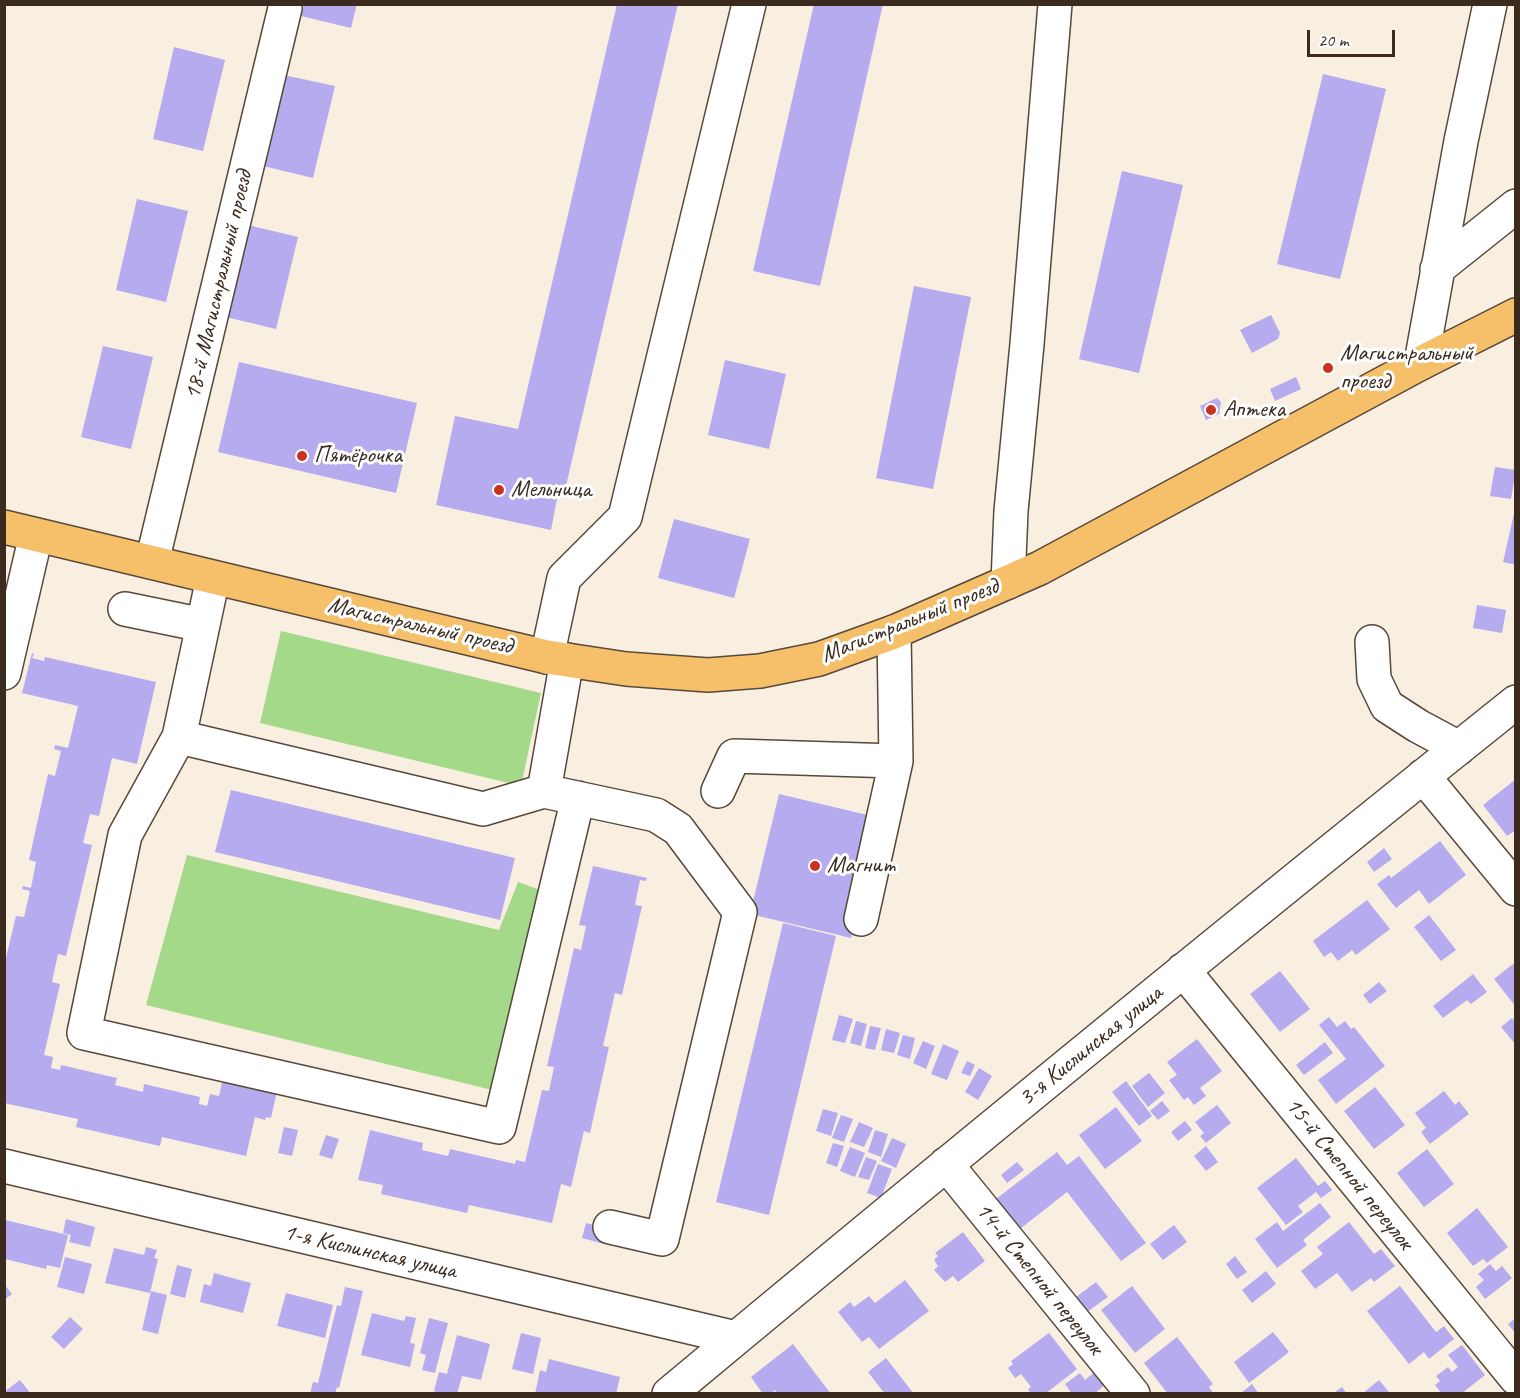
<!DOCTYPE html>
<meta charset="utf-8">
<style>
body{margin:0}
#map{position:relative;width:1520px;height:1398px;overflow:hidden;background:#f9efe1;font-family:Caveat,sans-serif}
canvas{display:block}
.frame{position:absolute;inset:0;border:6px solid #3b2a1e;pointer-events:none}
.scale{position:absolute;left:1307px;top:30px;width:88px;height:27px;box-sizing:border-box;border:3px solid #3b2a1e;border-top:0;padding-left:8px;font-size:18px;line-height:21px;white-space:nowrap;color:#3b2a1e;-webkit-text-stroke:4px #fff;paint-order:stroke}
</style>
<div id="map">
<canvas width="1520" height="1398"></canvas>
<div class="frame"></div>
<div class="scale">20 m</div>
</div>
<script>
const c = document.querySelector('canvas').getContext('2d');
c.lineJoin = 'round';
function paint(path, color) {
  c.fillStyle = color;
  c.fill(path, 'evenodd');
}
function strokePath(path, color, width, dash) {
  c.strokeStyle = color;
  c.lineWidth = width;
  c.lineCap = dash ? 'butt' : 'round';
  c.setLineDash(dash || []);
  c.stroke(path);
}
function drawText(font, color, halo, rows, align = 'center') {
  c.font = font + ' Caveat,sans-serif';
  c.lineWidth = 6;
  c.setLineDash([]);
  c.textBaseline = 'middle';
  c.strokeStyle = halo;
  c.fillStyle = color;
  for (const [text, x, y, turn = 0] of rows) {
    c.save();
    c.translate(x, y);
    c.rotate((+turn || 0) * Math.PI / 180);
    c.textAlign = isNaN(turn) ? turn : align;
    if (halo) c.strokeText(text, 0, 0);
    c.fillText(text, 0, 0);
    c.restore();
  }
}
paint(new Path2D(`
 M281,631L541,693L521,786L260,723Z
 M187,855L499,930L518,882L549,893L492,1090L146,1005Z`), '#a4d98a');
paint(new Path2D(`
 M304,4H357L351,28L301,16Z
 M617,4H678L565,490L559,489L551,530L436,505L455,416L518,429Z
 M814,4H883L820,286L753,271Z
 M174,47L225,60L203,151L153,139Z
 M1323,74L1386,89L1340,279L1277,264Z
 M284,75L335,86L313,178L263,166Z
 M1122,171L1183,185L1139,373L1079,359Z
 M137,199L188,211L166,302L116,290Z
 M248,225L298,237L276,329L226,317Z
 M914,286L971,297L933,489L876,478Z
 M1271,315L1280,333L1278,339L1252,353L1240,330Z
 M103,346L153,357L131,449L81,437Z
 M725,360L786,374L769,449L708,435Z
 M239,362L417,403L396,493L218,452Z
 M1296,377L1301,389L1275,401L1270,389Z
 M1217,398L1221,402L1219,414L1206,420L1200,406Z
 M1495,467L1516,470L1511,499L1490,496Z
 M1515,509H1516V565L1503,562Z
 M674,519L750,539L734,598L658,578Z
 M1477,605L1506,610L1502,633L1473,628Z
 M32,653L34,654L32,658L44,661L45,657L156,682L137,764L112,758L99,816L90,814L83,843L92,845L66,956L58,954L52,982L60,984L44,1055L53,1057L51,1068L60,1070L61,1065L117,1078L115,1085L143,1092L144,1084L200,1097L199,1104L207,1106L210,1094L219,1096L223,1078L277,1091L271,1118L266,1117L265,1120L255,1117L246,1156L162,1137L160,1146L76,1127L78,1119L4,1103V966L16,916L24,917L30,891L22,889L23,886L31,888L36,862L29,860L48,774L55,776L61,751L54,749L55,745L68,748L78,706L22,693Z
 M1516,779V830L1507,836L1483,805Z
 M231,790L515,858L500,920L215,852Z
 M779,794L880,818L851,938L750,914Z
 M1440,841L1466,875L1429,904L1419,890L1396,908L1377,884L1389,875L1391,878Z
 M1384,848L1392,859L1374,872L1367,862Z
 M593,866L647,878L646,881L640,880L635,905L642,906L622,995L615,993L603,1046L609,1047L590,1133L584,1131L571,1187L561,1184L552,1223L469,1205L467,1213L381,1194L383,1185L358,1180L370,1130L423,1143L422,1150L448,1156L450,1149L515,1164L516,1160L525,1162L542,1090L549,1091L554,1067L547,1066L574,948L581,950L586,926L579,925Z
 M1367,900L1390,929L1356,955L1352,950L1338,961L1331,952L1324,957L1313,941Z
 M1429,915L1456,950L1441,961L1414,927Z
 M783,923L836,936L769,1215L716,1202Z
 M1513,964L1516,967V1007L1494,979Z
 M1280,971L1310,1009L1280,1032L1250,994Z
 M1473,974L1487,992L1471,1004L1467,1000L1443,1018L1433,1006Z
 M1379,982L1387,991L1370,1004L1363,995Z
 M839,1015L853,1019L845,1043L832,1040Z
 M1329,1017L1337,1027L1345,1021L1351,1029L1354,1027L1385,1066L1336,1104L1318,1080L1346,1059L1319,1025Z
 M1512,1018L1516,1022V1045L1501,1027Z
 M856,1021L867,1024L861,1046L850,1043Z
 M870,1026L881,1028L875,1050L865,1048Z
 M886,1029L900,1033L894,1053L881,1050Z
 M903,1035L915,1038L910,1059L897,1055Z
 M1197,1039L1222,1071L1200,1088L1206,1096L1194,1105L1188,1097L1184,1100L1169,1080L1177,1075L1167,1062Z
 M923,1041L935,1046L926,1069L913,1063Z
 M1325,1042L1333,1053L1304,1075L1296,1065Z
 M943,1044L959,1051L947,1080L931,1074Z
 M967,1061L975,1065L970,1076L961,1073Z
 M979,1068L992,1076L978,1100L965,1092Z
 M1149,1073L1165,1093L1148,1107L1132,1086Z
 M1126,1081L1152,1116L1139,1126L1112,1092Z
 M1375,1087L1405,1125L1374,1149L1344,1111Z
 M1444,1091L1455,1105L1459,1101L1469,1114L1430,1144L1421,1132L1426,1128L1415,1113Z
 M1162,1101L1170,1111L1158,1120L1150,1111Z
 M1217,1105L1231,1123L1206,1143L1200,1136L1204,1133L1195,1122Z
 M1116,1107L1142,1141L1105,1169L1079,1135Z
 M823,1109L838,1113L831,1136L816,1131Z
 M841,1115L853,1119L844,1142L832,1138Z
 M1185,1121L1192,1130L1178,1141L1171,1132Z
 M859,1122L873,1128L864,1147L850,1142Z
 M284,1127L298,1130L292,1156L278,1153Z
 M875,1130L888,1134L881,1157L868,1152Z
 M326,1135L339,1139L332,1159L319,1155Z
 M892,1138L906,1144L896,1168L881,1161Z
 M833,1143L844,1146L837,1167L826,1163Z
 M1206,1146L1218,1162L1206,1171L1194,1156Z
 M850,1147L865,1153L855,1177L840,1171Z
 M1427,1149L1454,1184L1424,1207L1397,1173Z
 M1057,1152L1067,1165L1079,1156L1146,1243L1121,1261L1067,1192L1020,1229L996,1199Z
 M866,1157L877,1161L869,1180L858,1177Z
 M1296,1158L1318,1186L1325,1181L1332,1190L1321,1198L1316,1192L1298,1206L1303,1212L1286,1225L1257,1188Z
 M1017,1162L1024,1170L1007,1183L1001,1175Z
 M878,1164L892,1169L881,1198L867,1193Z
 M1320,1203L1331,1217L1303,1240L1307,1245L1277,1268L1255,1239L1277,1222L1283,1231Z
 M1477,1208L1508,1247L1487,1263L1483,1259L1473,1266L1447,1233Z
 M66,1219L95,1227L90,1247L69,1242L71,1235L63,1233Z
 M5,1220L68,1235L60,1268L47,1265L46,1269L5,1259Z
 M1349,1222L1374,1254L1381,1249L1395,1266L1374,1282L1371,1278L1352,1292L1337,1273L1315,1289L1301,1271L1323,1254L1317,1247Z
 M586,1223L608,1229L604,1244L582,1238Z
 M1174,1225L1187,1242L1163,1260L1150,1244Z
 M963,1232L985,1261L958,1282L953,1276L945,1282L934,1270L938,1266L934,1260L938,1256L935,1253Z
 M146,1247L157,1250L154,1258L158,1259L150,1293L105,1283L114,1248L144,1255Z
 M1235,1256L1247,1272L1237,1279L1226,1264Z
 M65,1257L92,1264L84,1294L57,1287Z
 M1490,1264L1496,1271L1502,1266L1512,1278L1485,1299L1476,1287L1484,1280L1478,1274Z
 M177,1265L192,1269L185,1298L170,1294Z
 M1266,1271L1276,1284L1252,1303L1242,1290Z
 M214,1273L251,1283L243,1313L200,1302L204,1284L211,1286Z
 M905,1280L929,1311L879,1349L869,1337L862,1342L838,1312L850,1302L854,1307L869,1296L875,1303Z
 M1096,1282L1108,1297L1087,1312L1076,1297Z
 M4,1284L12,1294L4,1300Z
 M1132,1286L1165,1329L1135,1353L1101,1310Z
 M1400,1286L1436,1332L1444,1326L1454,1339L1429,1359L1424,1352L1409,1364L1367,1311Z
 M345,1287L363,1291L339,1388L337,1387L335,1394H310L313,1382L318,1383L337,1305L341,1306Z
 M151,1291L167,1295L158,1334L142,1330Z
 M286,1293L333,1305L325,1338L277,1326Z
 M372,1313L404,1321L406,1316L416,1318L410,1343L415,1344L410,1367L361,1355Z
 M70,1317L83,1329L64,1349L51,1337Z
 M429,1318L448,1323L435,1373L422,1370L426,1355L420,1353Z
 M1516,1318V1334L1508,1324Z
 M1273,1332L1289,1352L1249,1383L1234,1362Z
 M521,1333L541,1338L533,1374L512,1369Z
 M1049,1333L1077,1369L1045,1394H1031L1028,1389L1031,1387L1021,1374L1015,1378L1008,1368L1013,1364L1011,1361Z
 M457,1335L490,1344L481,1380L462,1376L457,1394H442L434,1391L439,1372L447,1374Z
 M1177,1337L1213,1384L1209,1387L1214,1394H1168L1144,1363Z
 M793,1344L831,1394H777L775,1390L771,1394H763L751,1377Z
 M1462,1345L1485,1375L1461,1394H1442L1435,1385L1440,1381L1436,1376L1448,1367L1452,1372L1458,1367L1448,1355Z
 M886,1358L914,1394H885L868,1372Z
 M549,1359L620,1377L616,1394H535L540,1370L546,1372Z
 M1096,1371L1106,1384L1094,1394H1072L1065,1384L1080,1373L1085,1380Z
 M20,1380L31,1394H4V1392Z
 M1379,1380L1389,1392L1387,1394H1362Z
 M1252,1384L1259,1394H1240Z
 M1342,1387L1347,1394H1336L1335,1392Z`), '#b6abee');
const minor = new Path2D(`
 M1437,269L1516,206
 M1421,363L1461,141L1490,4
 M152,562L285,8
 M213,578L179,737L483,809L544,791
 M1008,582L1011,511L1027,344L1055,4
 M125,609L203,625
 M1372,642L1374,679L1387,706L1418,726L1459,748
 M547,657L564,578L625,517L749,4
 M567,660L544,791L656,815L678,829L740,912L662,1239L610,1227
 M4,673L36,535
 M179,737L125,835L84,1033L499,1127L578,798
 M1423,776L1516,889
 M718,791L734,756L896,761
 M861,919L896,761L894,632
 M1183,970L1516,1378
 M946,1164L1133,1394
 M4,1166L736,1338
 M669,1394C949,1161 1231,930 1516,702`);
const major = new Path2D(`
 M4,527L547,657L626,669L708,675L760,671L819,659L894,632L1040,568L1421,363L1516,315`);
strokePath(minor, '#58483b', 36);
strokePath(major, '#58483b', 36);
strokePath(minor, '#fff', 33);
strokePath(major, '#f6c06b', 33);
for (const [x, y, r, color] of [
 [1328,368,6,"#c8321e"],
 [1211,410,6,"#c8321e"],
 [302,456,6,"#c8321e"],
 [499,490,6,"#c8321e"],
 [815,866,6,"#c8321e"]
]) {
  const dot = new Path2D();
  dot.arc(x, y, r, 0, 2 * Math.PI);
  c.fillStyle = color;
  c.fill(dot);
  strokePath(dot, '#fff', 2);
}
drawText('24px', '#3b2a1e', '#fff', [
 ["18-й Магистральный проезд",219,285,-77],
 ["Магистральный проезд",910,621,-22],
 ["Магистральный проезд",420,626,13],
 ["3-я Кислинская улица",1091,1046,-39],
 ["15-й Степной переулок",1349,1174,51],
 ["1-я Кислинская улица",370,1252,13],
 ["14-й Степной переулок",1039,1279,51]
]);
drawText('24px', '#3b2a1e', '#fff', [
 ["Магистральный",1340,354],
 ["проезд",1340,382],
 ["Аптека",1223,410],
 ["Пятёрочка",314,456],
 ["Мельница",511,490],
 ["Магнит",827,866]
], 'left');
</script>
